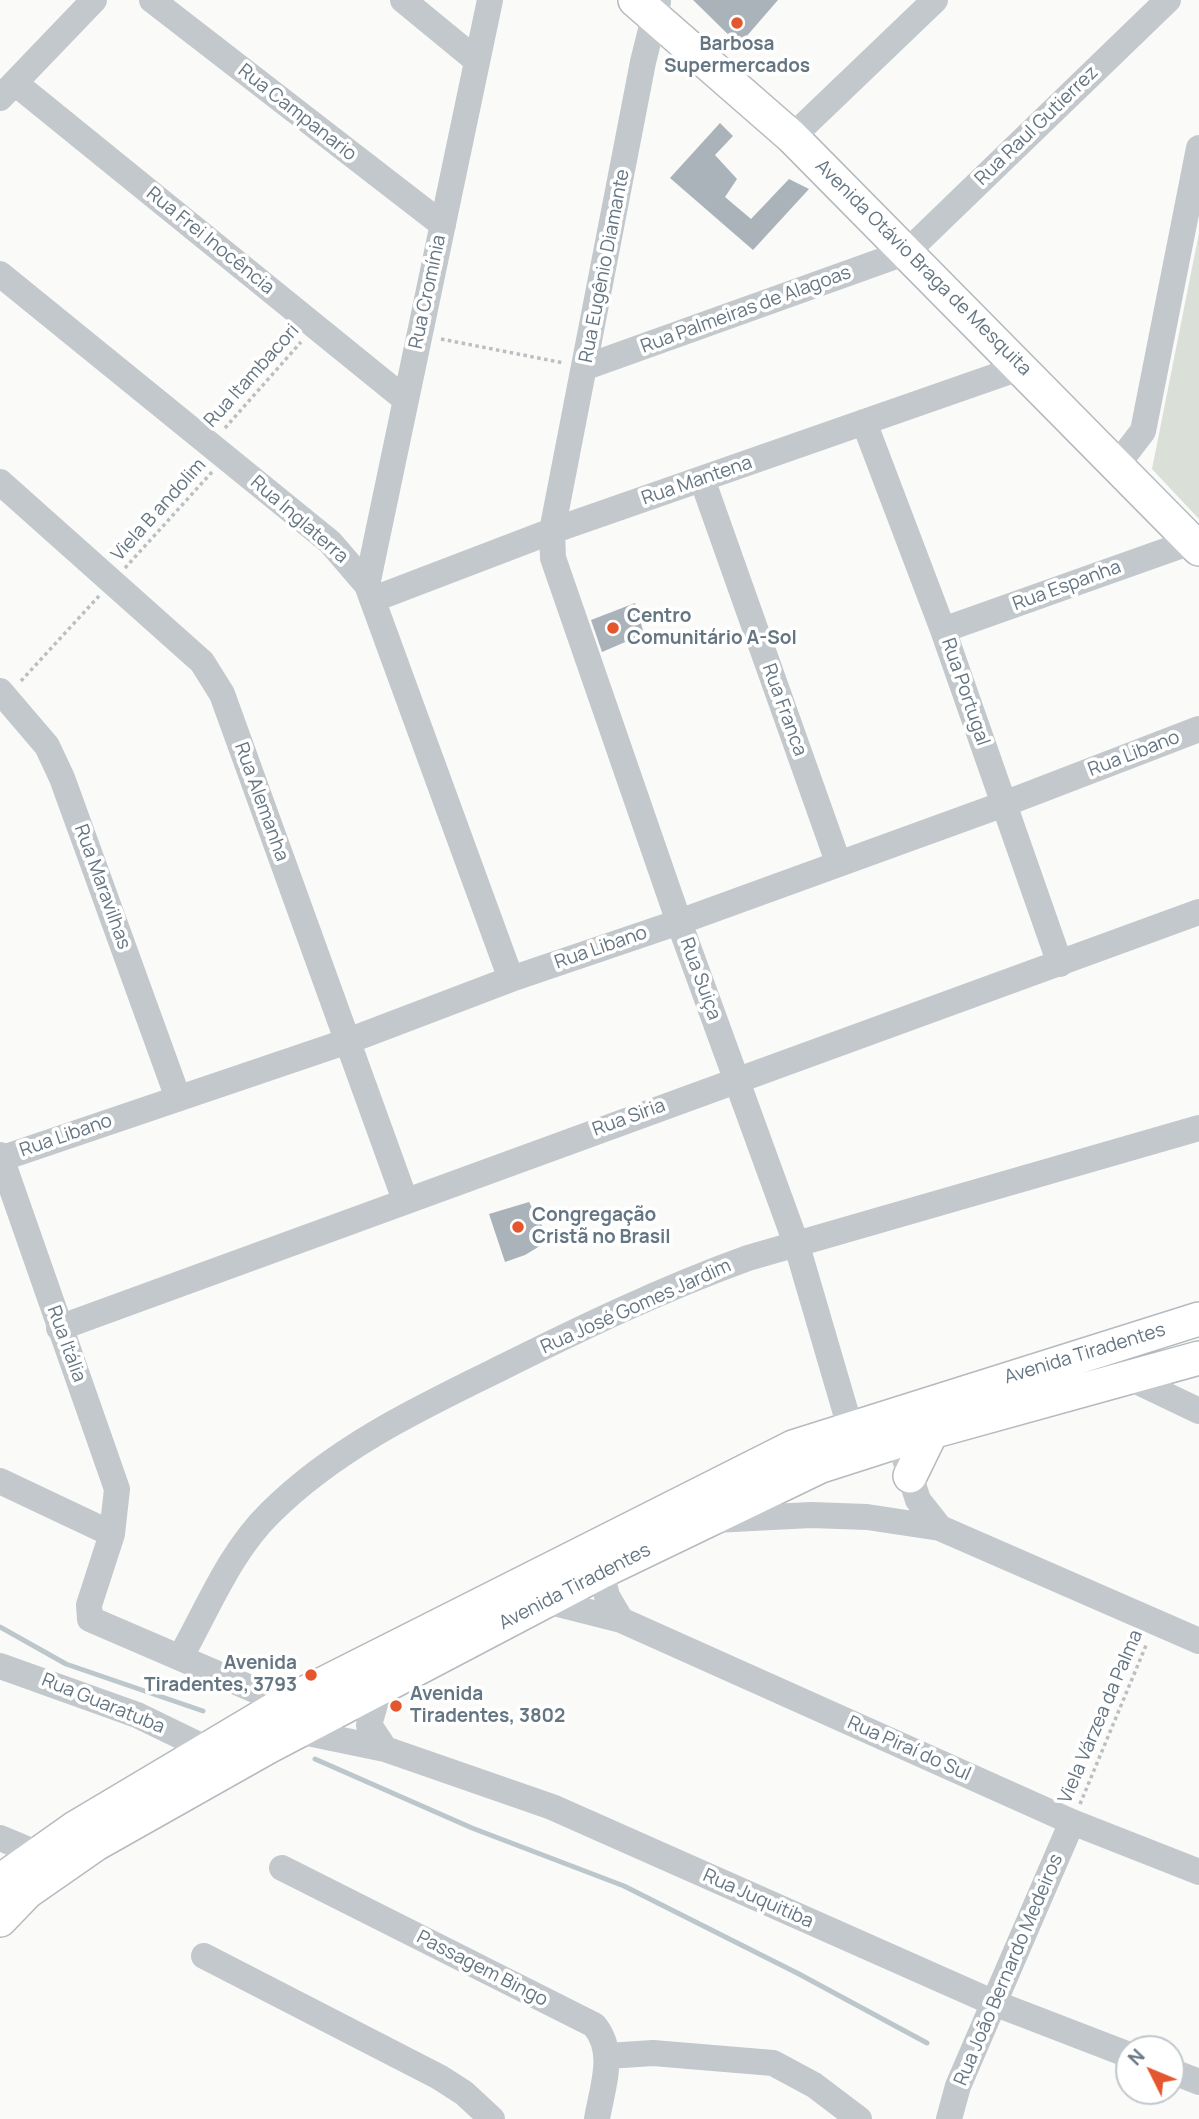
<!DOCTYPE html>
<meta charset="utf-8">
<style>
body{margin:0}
#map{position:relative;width:1199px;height:2119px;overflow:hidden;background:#fafaf8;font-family:Manrope,sans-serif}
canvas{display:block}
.north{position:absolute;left:1115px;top:2035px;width:70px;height:70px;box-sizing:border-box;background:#fff;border:2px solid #c1c8cd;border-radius:50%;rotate:313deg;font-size:19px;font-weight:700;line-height:28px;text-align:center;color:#657683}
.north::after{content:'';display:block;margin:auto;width:24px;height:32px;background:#e4572e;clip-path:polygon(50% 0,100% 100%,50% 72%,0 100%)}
</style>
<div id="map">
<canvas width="1199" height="2119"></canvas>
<div class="north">N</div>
</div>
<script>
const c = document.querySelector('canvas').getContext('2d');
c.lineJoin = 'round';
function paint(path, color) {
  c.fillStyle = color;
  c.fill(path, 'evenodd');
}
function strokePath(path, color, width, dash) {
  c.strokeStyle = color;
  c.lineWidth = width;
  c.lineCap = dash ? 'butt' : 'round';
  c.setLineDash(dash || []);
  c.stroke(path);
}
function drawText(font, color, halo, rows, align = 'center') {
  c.font = font + ' Manrope,sans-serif';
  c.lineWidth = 7;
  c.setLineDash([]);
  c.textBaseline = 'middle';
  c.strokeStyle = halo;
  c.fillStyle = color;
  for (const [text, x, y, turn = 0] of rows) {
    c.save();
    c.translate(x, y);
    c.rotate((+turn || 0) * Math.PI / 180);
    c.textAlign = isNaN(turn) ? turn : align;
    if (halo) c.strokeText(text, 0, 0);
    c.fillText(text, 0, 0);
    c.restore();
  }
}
paint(new Path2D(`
 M1199,233V519L1152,469Z`), '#dadfd7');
strokePath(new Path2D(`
 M0,1627L66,1664L203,1711
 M315,1759L472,1828L624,1886L799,1974L927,2043`), '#bbc7cb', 5);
paint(new Path2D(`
 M693,0H778L739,45Z
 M720,123L733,136L715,155L737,179L725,197L751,219L789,179L809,189L753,250L670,178Z
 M635,603L644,634L602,652L591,620Z
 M529,1202L550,1240L525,1255L505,1262L489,1214Z`), '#aab3b9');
const major = new Path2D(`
 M635,0L792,137L1199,549
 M910,1476L932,1431
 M0,1881L75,1828L285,1703L793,1447L1199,1319
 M0,1920L27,1892L96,1844L268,1747L601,1572L821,1466L899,1441L1199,1358`);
strokePath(major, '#b5babe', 36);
strokePath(new Path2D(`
 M441,339L564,363
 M225,428L301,342
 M125,568L212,472
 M21,681L99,596
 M1080,1804L1147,1643`), '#bbbfc2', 3.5, [3.5, 3.5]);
strokePath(new Path2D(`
 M152,0L443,225
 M403,0L476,60
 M658,2L643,62L552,531L553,558L679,922L797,1246L850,1427
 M15,83L406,400
 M0,98L94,0
 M792,137L935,0
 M0,274L330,542L367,585L511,979
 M586,367L907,252L1168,0
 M864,422L943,630L1060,964
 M1117,465L1143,431L1199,148
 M702,479L838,862
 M0,482L202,662L222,694L405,1200
 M367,585L490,0
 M374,599L552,531L1022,367
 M943,630L1191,542
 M0,691L47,746L62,778L178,1098
 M0,1155L117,1489L112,1534L89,1605L90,1619L285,1703
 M0,1159L348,1041L511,979L679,922L1004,804L1199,729
 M59,1328L1199,912
 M1130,1378L1199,1411
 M905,1459L918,1500L940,1528
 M0,1481L112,1534
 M714,1520L811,1515L867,1517L940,1528L1199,1641
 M601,1572L607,1596L621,1620
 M546,1601L621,1620L1072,1822L1199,1872
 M181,1656C208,1608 230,1552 270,1513C334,1449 417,1409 497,1370C579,1329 662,1289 748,1258L1199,1128
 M0,1666L137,1715L205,1748
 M380,1687L369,1725L385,1749
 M298,1731L385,1749L552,1807L994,2003L1129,2055
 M0,1838L36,1853
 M282,1868L594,2025C617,2052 602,2088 597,2119
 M204,1956L439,2077L464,2093L492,2119
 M608,2056L653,2053L773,2063L814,2085L859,2119
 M1171,2071L1199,2082
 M949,2119L958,2086L1072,1822`), '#c3c8cc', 26);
strokePath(major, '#fff', 33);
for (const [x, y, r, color] of [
 [737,23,7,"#e4572e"],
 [613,628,7,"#e4572e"],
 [518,1227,7,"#e4572e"],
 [311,1675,7,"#e4572e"],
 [396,1706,7,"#e4572e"]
]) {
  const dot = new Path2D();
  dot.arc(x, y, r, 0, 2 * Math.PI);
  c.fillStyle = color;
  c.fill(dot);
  strokePath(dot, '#fff', 2.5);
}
drawText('bold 19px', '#657683', '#fff', [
 ["Barbosa",737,45,"center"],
 ["Supermercados",737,67,"center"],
 ["Centro",627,617],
 ["Comunitário A-Sol",627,639],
 ["Congregação",532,1216],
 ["Cristã no Brasil",532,1238],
 ["Avenida",297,1664,"right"],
 ["Tiradentes, 3793",297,1686,"right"],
 ["Avenida",410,1695],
 ["Tiradentes, 3802",410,1717]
], 'left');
drawText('19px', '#657683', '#fff', [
 ["Rua Campanario",297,113,38],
 ["Rua Raul Gutierrez",1037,126,-44],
 ["Rua Frei Inocência",210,241,39],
 ["Rua Eugênio Diamante",605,266,-79],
 ["Avenida Otávio Braga de Mesquita",923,268,45],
 ["Rua Cromínia",428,292,-78],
 ["Rua Palmeiras de Alagoas",746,310,-20],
 ["Rua Itambacori",252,376,-48],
 ["Rua Mantena",697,481,-19],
 ["Viela B andolim",159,510,-48],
 ["Rua Inglaterra",299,520,41],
 ["Rua Espanha",1067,586,-20],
 ["Rua Portugal",965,692,71],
 ["Rua Franca",784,710,70],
 ["Rua Libano",1134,754,-21],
 ["Rua Alemanha",261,802,70],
 ["Rua Maravilhas",102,887,70],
 ["Rua Libano",601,948,-19],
 ["Rua Suiça",700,979,70],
 ["Rua Siria",629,1118,-20],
 ["Rua Libano",66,1136,-19],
 ["Rua José Gomes Jardim",636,1307,-24],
 ["Rua Itália",66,1344,70],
 ["Avenida Tiradentes",1085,1354,-17],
 ["Avenida Tiradentes",575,1587,-27],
 ["Rua Guaratuba",103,1704,22],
 ["Viela Várzea da Palma",1101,1717,-67],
 ["Rua Piraí do Sul",909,1749,24],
 ["Rua Juquitiba",758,1899,24],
 ["Passagem Bingo",482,1969,27],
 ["Rua João Bernardo Medeiros",1009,1970,-67]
]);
</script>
